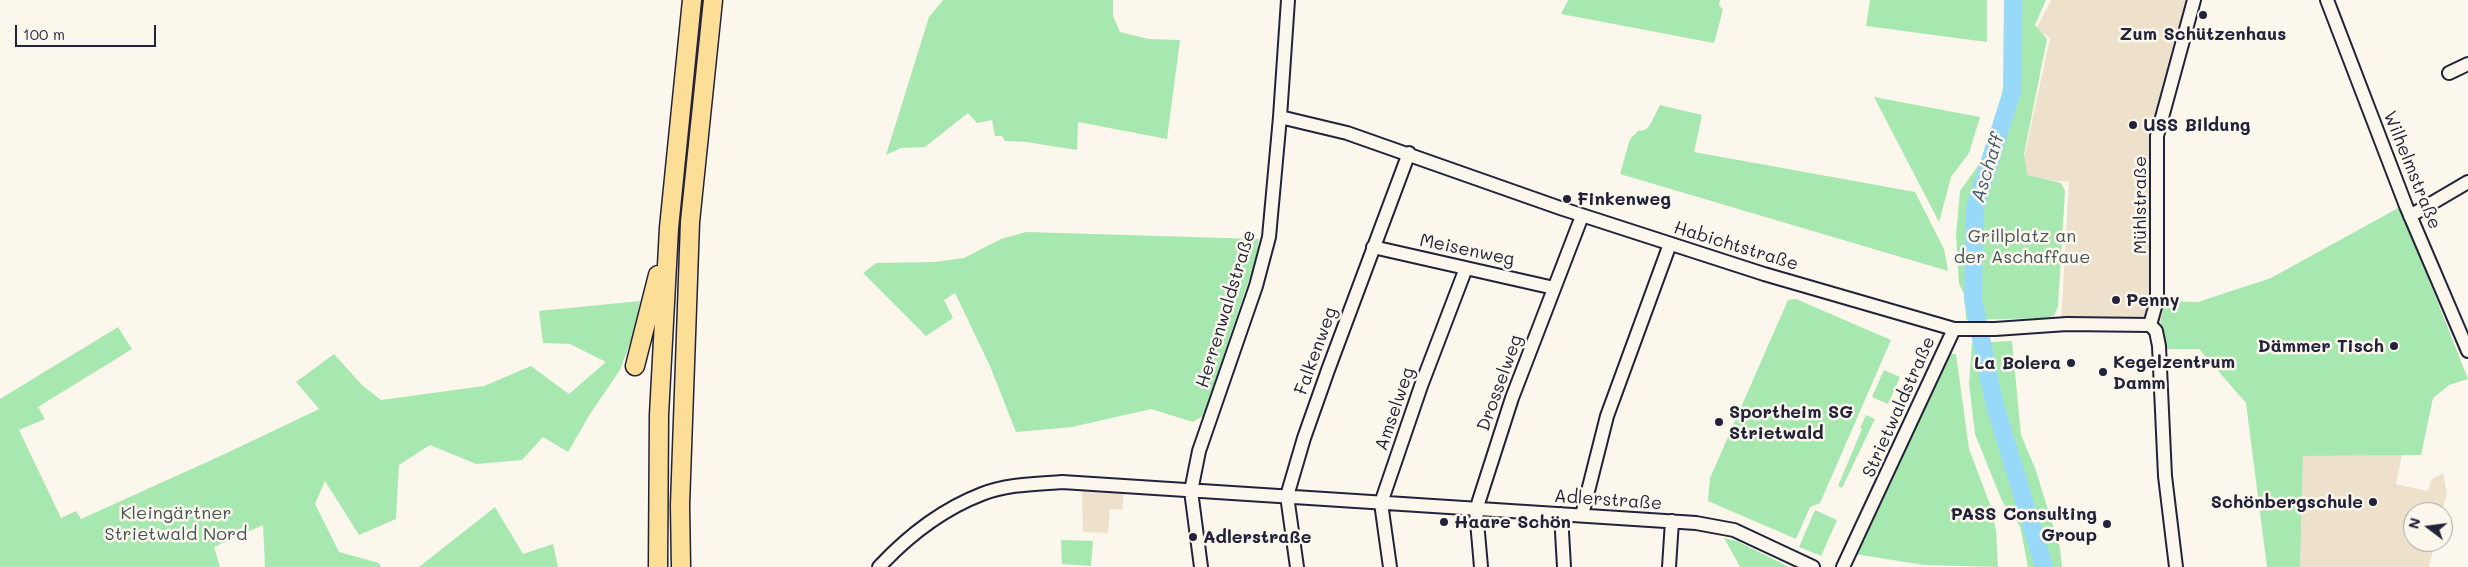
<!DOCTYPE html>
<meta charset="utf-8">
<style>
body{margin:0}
#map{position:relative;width:2468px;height:567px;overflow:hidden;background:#fbf7ec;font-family:Mali,sans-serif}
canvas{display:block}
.north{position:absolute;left:2403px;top:502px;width:50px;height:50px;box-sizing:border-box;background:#fbf7ec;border:1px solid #a4a2a5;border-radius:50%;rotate:285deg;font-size:14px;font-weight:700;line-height:20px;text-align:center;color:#22223b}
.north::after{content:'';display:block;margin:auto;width:18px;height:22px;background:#22223b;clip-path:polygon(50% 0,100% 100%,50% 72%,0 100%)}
.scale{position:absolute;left:15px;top:25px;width:141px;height:22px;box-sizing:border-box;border:2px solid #22223b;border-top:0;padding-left:6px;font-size:15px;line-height:18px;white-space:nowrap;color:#22223b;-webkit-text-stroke:4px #fbf7ec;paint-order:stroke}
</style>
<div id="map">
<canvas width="2468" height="567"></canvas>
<div class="north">N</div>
<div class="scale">100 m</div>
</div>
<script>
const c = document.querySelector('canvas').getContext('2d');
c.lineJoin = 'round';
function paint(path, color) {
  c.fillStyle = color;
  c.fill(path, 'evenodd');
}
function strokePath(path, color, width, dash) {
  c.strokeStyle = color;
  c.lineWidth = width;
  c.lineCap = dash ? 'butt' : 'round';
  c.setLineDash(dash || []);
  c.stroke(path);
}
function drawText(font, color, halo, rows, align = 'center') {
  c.font = font + ' Mali,sans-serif';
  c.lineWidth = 5;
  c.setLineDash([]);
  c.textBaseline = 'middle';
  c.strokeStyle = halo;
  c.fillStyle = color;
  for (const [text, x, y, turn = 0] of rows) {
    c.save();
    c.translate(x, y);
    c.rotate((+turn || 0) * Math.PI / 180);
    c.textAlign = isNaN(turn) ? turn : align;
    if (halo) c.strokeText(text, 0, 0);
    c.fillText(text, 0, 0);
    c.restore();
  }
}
paint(new Path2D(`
 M2051,0H2196L2165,125L2164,325L2061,322L2069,182L2020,177L2050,38L2036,29Z
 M2402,455L2396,484L2428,491L2431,480L2443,473L2447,493L2442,512H2413V542H2435L2429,567H2300L2303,456Z
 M1082,491L1124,493L1122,510L1110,509L1108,533L1083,532Z`), '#ede1cc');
paint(new Path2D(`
 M943,0H1113V16L1120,32L1149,39L1180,40L1167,139L1078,122L1077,150L1026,142L1005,141L1002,136H995L992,120L977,123L968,113L925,147L901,148L886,155L929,17Z
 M1568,0H1720L1719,6L1723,9L1714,43L1561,14Z
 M1870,0H1987V42L1866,26Z
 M2004,0H2046L2035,25L2047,39L2024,154L2027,175L2061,183L2065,191L2058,306L2054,316L2045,318L1966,320L1965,296L1959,284L1956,235L1960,191L1982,160L1998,121L2008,52Z
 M1874,97L1980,117L1969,153L1951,177L1939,222Z
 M1660,105L1702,115L1694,152L1915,192L1944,249L1948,271L1620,174L1630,139L1638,131L1645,130L1650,125Z
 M2400,207L2468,379L2449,385L2433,398L2421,455L2303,456L2300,567H2267L2246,403L2199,349H2167L2160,327L2165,301L2198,302L2271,278Z
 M1026,232L1259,239L1255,262L1203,416L1193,422L1151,409L1072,427L1016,432L990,366L955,293L944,300L953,318L926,336L863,273L876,263L935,262L964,258L1001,239Z
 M1796,299L1891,340L1820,503L1810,507L1796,539L1708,501L1710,478L1788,300Z
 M640,301L635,329L620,370L590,414L568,452L543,437L522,460L476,464L430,445L399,465L396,519L359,535L325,481L315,504L339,552L379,563L381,567H265L263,525L214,547L220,567H0V399L118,327L132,349L38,407L45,419L19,430L61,518L76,511L81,519L229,452L319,409L296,382L334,354L362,385L381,400L484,386L531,366L569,394L606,362L570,344L543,343L539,311Z
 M2012,341L2021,435L2035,468L2060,548L2062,567H2028L2020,526L2002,501L1975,434L1969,384L1972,343Z
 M1948,354H1956L1969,449L1991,507L1996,530L1998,567L1924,565L1854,554Z
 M1884,370L1900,377L1888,404L1872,397Z
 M1866,415L1875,419L1842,488L1838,486L1862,429L1860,428Z
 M495,507L523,554L553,544L558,567H419Z
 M1815,510L1837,520L1821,556L1799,547Z
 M1724,538L1737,541L1789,567H1740Z
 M1061,540L1093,541L1091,566L1062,564Z`), '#a7e8b0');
strokePath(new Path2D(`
 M2013,0L2012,92L1975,208L1973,299L1994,402L2044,567`), '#98d9fa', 18);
const minor = new Path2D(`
 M2327,0L2406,206L2468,351
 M2449,73L2468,64
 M1280,117L1347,133L1563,209L1764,274L1954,329H1995L2067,324L2150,325
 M2410,216L2468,182
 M1373,247L1554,288
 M2150,325L2157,300V136L2194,0
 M2150,325L2156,331L2159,346L2165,476L2176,567
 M1561,514L1564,567
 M1582,515L1607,416L1670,244
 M879,567C907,537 943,509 982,494C1007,484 1036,484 1062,482L1696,523L1734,530L1813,567
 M1201,567L1191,491L1199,451L1256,286L1269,237L1280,117L1288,0
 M1297,567L1287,496L1304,438L1328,370L1409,153
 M1390,567L1381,503L1421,386L1466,268
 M1481,567L1476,510L1512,398L1582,216
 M1669,567L1672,521
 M1843,567L1954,329`);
const highway = new Path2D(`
 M635,366L658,275
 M658,567L659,415L669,228L692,0
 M681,567L680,505L690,222L713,0`);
strokePath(minor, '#22223b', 16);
strokePath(highway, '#22223b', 21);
strokePath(minor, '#fbf7ec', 12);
strokePath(highway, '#fcde96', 18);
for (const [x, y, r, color] of [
 [2203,15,5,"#22223b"],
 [2133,125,5,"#22223b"],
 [1567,199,5,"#22223b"],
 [2116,300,5,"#22223b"],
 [2394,346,5,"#22223b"],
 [2071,363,5,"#22223b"],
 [2103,372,5,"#22223b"],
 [1719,422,5,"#22223b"],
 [2373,502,5,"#22223b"],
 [1444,522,5,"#22223b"],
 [2107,524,5,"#22223b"],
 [1193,537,5,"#22223b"]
]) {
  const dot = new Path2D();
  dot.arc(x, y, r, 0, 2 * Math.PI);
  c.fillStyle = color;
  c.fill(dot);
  strokePath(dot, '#fbf7ec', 2);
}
drawText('bold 18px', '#22223b', '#fbf7ec', [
 ["Zum Schützenhaus",2203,34,"center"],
 ["USS Bildung",2143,125],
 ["Finkenweg",1577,199],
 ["Penny",2126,300],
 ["Dämmer Tisch",2384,346,"right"],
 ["Kegelzentrum",2113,362],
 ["Damm",2113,383],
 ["La Bolera",2061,363,"right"],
 ["Sportheim SG",1729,412],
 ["Strietwald",1729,433],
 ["Schönbergschule",2363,502,"right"],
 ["PASS Consulting",2097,514,"right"],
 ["Group",2097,535,"right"],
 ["Haare Schön",1454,522],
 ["Adlerstraße",1203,537]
], 'left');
drawText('18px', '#22223b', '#fbf7ec', [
 ["Wilhelmstraße",2412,170,68],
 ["Mühlstraße",2140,205,-90],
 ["Habichtstraße",1736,246,17],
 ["Meisenweg",1467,250,12],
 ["Herrenwaldstraße",1226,309,-73],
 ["Falkenweg",1316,351,-70],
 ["Drosselweg",1500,383,-70],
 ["Strietwaldstraße",1899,407,-66],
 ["Amselweg",1395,409,-71],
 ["Adlerstraße",1608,500,4]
]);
drawText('18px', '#435458', '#fbf7ec', [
 ["Grillplatz an",2022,236],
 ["der Aschaffaue",2022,257],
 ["Kleingärtner",176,513],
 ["Strietwald Nord",176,534]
]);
drawText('italic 19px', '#455974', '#fbf7ec', [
 ["Aschaff",1988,168,-73]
]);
</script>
